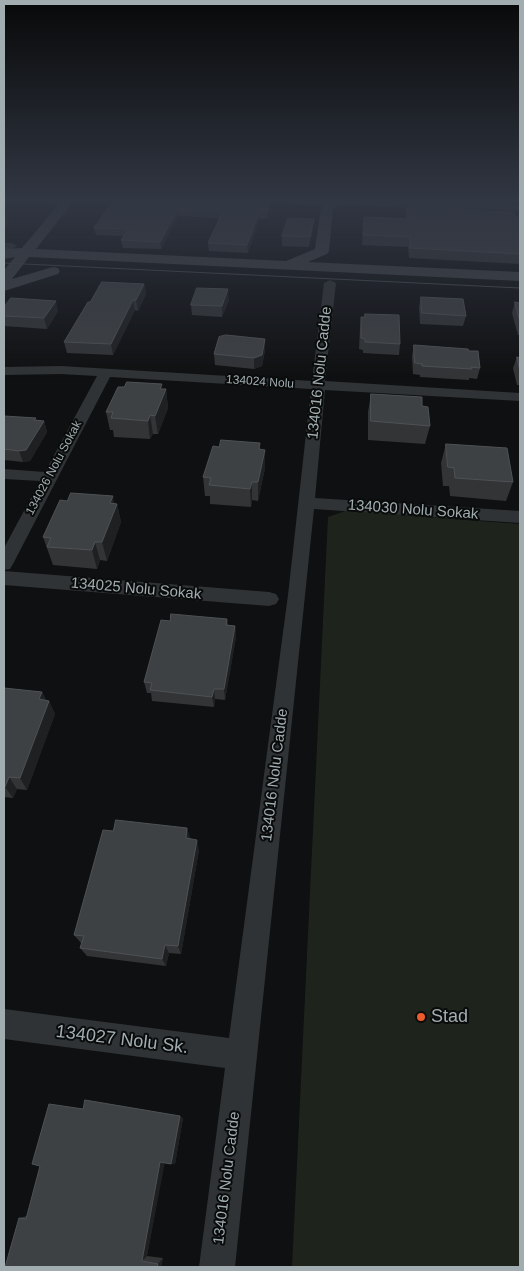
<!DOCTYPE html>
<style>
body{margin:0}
#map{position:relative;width:524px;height:1271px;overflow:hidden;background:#0f1011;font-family:Helvetica,sans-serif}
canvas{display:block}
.frame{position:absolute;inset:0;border:5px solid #a1adb1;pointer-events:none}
</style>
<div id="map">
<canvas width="524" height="1271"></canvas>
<div class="frame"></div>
</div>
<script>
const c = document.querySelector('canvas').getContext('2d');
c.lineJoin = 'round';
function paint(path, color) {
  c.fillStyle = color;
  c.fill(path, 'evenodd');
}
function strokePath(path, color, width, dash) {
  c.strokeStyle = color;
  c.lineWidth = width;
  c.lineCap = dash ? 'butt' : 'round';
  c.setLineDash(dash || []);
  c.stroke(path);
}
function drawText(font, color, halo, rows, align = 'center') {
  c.font = font + ' Helvetica,sans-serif';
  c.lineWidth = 4;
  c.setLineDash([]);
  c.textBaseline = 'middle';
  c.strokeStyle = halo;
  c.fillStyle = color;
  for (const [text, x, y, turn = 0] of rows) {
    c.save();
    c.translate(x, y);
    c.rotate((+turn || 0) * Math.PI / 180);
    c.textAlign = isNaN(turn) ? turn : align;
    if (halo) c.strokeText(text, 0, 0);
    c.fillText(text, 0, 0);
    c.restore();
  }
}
paint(new Path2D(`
 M345,511L520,524V1267H292L328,517Z`), '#1e231c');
paint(new Path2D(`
 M287,201H375L520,205V211L292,204Z
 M4,243H12L17,246L12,249H4Z
 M330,280L336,283L325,381L520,393V401L325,390L315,498L520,511V523L314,509L235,1267H199L225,1068L4,1039V1009L229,1038L288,595L311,389L110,377L13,564L10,569L4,570V548L40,481L4,479V469L45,472L97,376L61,374L4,375V367L61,366L312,381L324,283Z
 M4,571L269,592L276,594L279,599L276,604L269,606L4,585Z`), '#303335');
paint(new Path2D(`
 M59,201H71L70,206L36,249L286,261L315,249L321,207L329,201H341L340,205L333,209L329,251L327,254L308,262L520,272V281L29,257L12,279L53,267L58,268L60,271L58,274L4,291V270L15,257L4,259V249L22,248L58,205Z`), '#3f4345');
strokePath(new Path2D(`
 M4,263L520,288`), '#494e50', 1);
paint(new Path2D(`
 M114,201H272L267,219H259L248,253L209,251L208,243L220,218L178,216L161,249L123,248L121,240L124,236L96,235L94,228Z
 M407,208L520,217V264L409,258L408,247L362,245L364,217L406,218Z
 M313,229L309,247L282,246V236Z
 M144,284L146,294L138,311L135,310L113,355L67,353L64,342Z
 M421,297L466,316L463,326L420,324L419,307Z
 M229,300L222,317L192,315L191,305Z
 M515,302L520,303V335H518L512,313Z
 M4,307L58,311L47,329L4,326Z
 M365,314L400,344L399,355L363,353V350L359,349L360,328L361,317H364Z
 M414,345L480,368L477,379L469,378V380L420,377V375L413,374L412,356Z
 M265,350L262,366L254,369L215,365L214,354Z
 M517,357L520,358V385H517L513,368Z
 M163,389H166L168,408L158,434H153L150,439L114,437L113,430H110L106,412Z
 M371,394L422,406L430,426L425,444L368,440V412Z
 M4,416L36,418V420L44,421L47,432L30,461L23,462L4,460Z
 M446,444L513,482L506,501L450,496L449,486H443L441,463Z
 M219,447L260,449L265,468L258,501L252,500L251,507L210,504V496H205L203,477Z
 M114,503L117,504L121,522L107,561L100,560L97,569L53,565L43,537Z
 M227,619L228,625L235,626L236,637L225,700L215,699L214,707L152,701L151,693H147L144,682L170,621Z
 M4,688L42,692L46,700L49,701L55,714L27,790L17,789L13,798L4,797Z
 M187,828L190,839L199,850L181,954L169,953L166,966L87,956L80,948L82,943H81L74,935L113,831Z
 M83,1109L183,1118L175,1164H171L164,1163L147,1256L163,1258L161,1267L19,1218L27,1216Z`), '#323436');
paint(new Path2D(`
 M270,201H272L267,219V212Z
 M178,209V216L161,249L160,242Z
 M259,212V219L248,253L247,245Z
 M7,214L9,224L4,230V217Z
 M314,219L313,229L309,247L310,237Z
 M144,284L146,294L138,311L136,300Z
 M228,289L229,300L222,317V306Z
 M133,300L135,310L113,355L111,344Z
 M56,301L58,311L47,329L44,318Z
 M265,339V350L262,366L254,369V358Z
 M162,384L163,395L166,389L168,408L158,434L155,416L160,389Z
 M150,415L153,434L150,439L148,421Z
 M36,418L39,429L44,421L47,432L30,461L23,462L19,451Z
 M265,450V468L258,501V482Z
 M252,482V500L251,507L250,489Z
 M113,496L115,507L117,504L121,522L107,561L102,542L110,503Z
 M95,542L100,560L97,569L92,550Z
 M235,626L236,637L225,700L224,689Z
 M214,689L215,699L214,707L212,697Z
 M42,692L48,704L49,701L55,714L27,790L20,778L39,699Z
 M9,777L17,789L13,798L5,787Z
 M187,828L190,839L186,838Z
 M197,840L199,850L181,954L178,946Z
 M165,945L169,953L166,966L162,959Z
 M180,1116L183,1118L175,1164H171Z
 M160,1162H165L147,1256L142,1261Z
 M163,1258L161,1267H157L158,1264Z`), '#1f2022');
const building = new Path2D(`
 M114,201H270L267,212H259L247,245L208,243L223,211L178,209L160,242L121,240L129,229L94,228Z
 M407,208L514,212L515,217H520V254L410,248V237L363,235L364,217L408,219Z
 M288,218L314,219L310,237L282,236Z
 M102,282L144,284L136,300H133L111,344L64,342L88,302H90Z
 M197,288L228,289L222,306L191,305Z
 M421,297L463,299L466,316L422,313Z
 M11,298L56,301L44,318L4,316V307Z
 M515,302L520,303V322Z
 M365,314L399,315L400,344L365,342V339L361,338V317H365Z
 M226,335L265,339L262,355L254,358L214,354L219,337Z
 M414,345L468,349L469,351H478L480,368L471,367L472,369L422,366V364L415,363Z
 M517,357L520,358V370Z
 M127,382L162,384L160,389H166L155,416L150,415L148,421L111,418L113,412H106L118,387H124Z
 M371,394L422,397V406L428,407L430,426L371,421Z
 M4,416L36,418L34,420L44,421L26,450L19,451L4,449Z
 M221,440L260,443L259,449L265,450L258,482H252L250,489L209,485L211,478L203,477L213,446L219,447Z
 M446,444L507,448L513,482L455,478L454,468L448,467Z
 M71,493L113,496L110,503L117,504L102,542H95L92,550L47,547L51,538L43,537L60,500L67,501Z
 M171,614L227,619L226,625L235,626L224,689H214L212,697L150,690L152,683L144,682L161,620L170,621Z
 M4,688L42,692L39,699L49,701L20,778L9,777L5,787H4Z
 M116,820L187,828L186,838L197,840L178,946L165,945L162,959L80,948L84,936L74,935L103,830L113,831Z
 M85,1100L180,1116L171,1164L160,1162L142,1261L158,1264L157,1267H5L19,1218L26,1219L40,1166L32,1164L49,1104L83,1109Z`);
paint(building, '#3e4143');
strokePath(building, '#4e5255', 1);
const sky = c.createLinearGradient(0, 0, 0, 379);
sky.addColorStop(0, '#080909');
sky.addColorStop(0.53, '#313743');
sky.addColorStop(1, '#31374300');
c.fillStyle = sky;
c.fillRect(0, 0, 524, 379);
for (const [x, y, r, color] of [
 [421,1017,5,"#eb5c2d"]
]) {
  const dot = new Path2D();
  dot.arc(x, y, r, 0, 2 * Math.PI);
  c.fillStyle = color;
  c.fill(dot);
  strokePath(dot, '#0a0b0b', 2);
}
drawText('12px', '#a1adb1', '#0a0b0b', [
 ["134024 Nolu",260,382,4],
 ["134026 Nolu Sokak",54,468,-62]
]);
drawText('15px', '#a1adb1', '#0a0b0b', [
 ["134016 Nolu Cadde",320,373,-84],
 ["134030 Nolu Sokak",413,510,4],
 ["134025 Nolu Sokak",136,589,5],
 ["134016 Nolu Cadde",275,775,-83],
 ["134016 Nolu Cadde",227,1178,-83]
]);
drawText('18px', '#a1adb1', '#0a0b0b', [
 ["Stad",431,1017]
], 'left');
drawText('18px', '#a1adb1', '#0a0b0b', [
 ["134027 Nolu Sk.",122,1040,7]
]);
</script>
